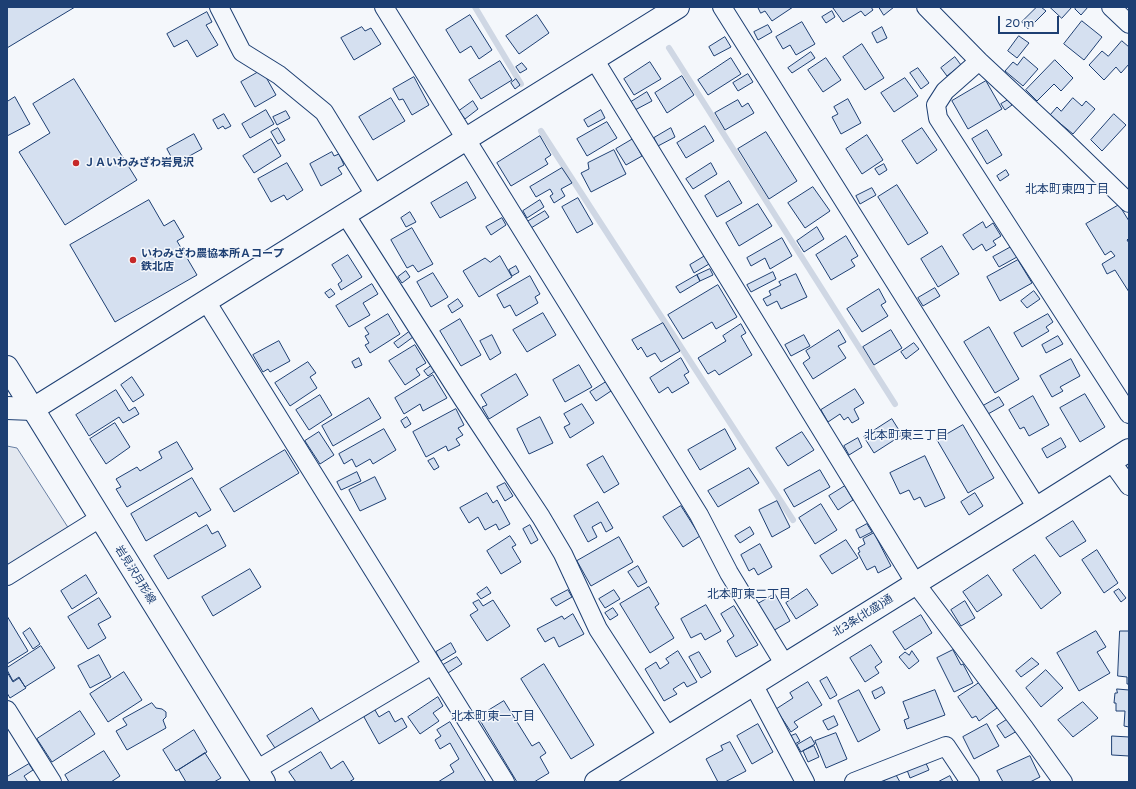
<!DOCTYPE html>
<meta charset="utf-8">
<style>
body{margin:0}
#map{position:relative;width:1136px;height:789px;overflow:hidden;background:#f4f7fb;font-family:"Varela Round",sans-serif}
canvas{display:block}
.frame{position:absolute;inset:0;border:8px solid #1d3f73;pointer-events:none}
.scale{position:absolute;left:998px;top:16px;width:61px;height:18px;box-sizing:border-box;border:2px solid #1d3f73;border-top:0;padding-left:5px;font-size:12px;line-height:14px;white-space:nowrap;color:#1d3f73;-webkit-text-stroke:3px #f4f7fb;paint-order:stroke}
</style>
<div id="map">
<canvas width="1136" height="789"></canvas>
<div class="frame"></div>
<div class="scale">20 m</div>
</div>
<script>
const c = document.querySelector('canvas').getContext('2d');
c.lineJoin = 'round';
function paint(path, color) {
  c.fillStyle = color;
  c.fill(path, 'evenodd');
}
function strokePath(path, color, width, dash) {
  c.strokeStyle = color;
  c.lineWidth = width;
  c.lineCap = dash ? 'butt' : 'round';
  c.setLineDash(dash || []);
  c.stroke(path);
}
function drawText(font, color, halo, rows, align = 'center') {
  c.font = font + ' "Varela Round","Noto Sans JP",sans-serif';
  c.lineWidth = 3;
  c.setLineDash([]);
  c.textBaseline = 'middle';
  c.strokeStyle = halo;
  c.fillStyle = color;
  for (const [text, x, y, turn = 0] of rows) {
    c.save();
    c.translate(x, y);
    c.rotate((+turn || 0) * Math.PI / 180);
    c.textAlign = isNaN(turn) ? turn : align;
    if (halo) c.strokeText(text, 0, 0);
    c.fillText(text, 0, 0);
    c.restore();
  }
}
const parking = new Path2D(`
 M7,446L17,448L69,529L7,567Z`);
paint(parking, '#e3e8f0');
strokePath(parking, '#687fa3', 1);
strokePath(new Path2D(`
 M475,7L521,84
 M669,48L895,404
 M541,131L793,520`), '#cfd7e4', 6);
const building = new Path2D(`
 M7,7H75L7,48Z
 M758,7H793L772,21L765,11L761,13Z
 M834,7H871L873,10L865,16L861,11L843,22L833,8Z
 M879,7H894L884,15Z
 M1037,7H1041L1046,11L1028,29L1022,22Z
 M1050,7H1072L1062,18Z
 M1077,7H1088L1081,15L1075,9Z
 M832,11L835,17L826,23L822,17Z
 M207,12L212,22L206,25L218,45L197,57L187,40L174,47L167,34Z
 M470,15L492,50L479,59L471,46L460,53L446,30Z
 M537,15L549,33L519,54L506,36Z
 M1082,21L1102,37L1084,60L1064,44Z
 M802,22L815,44L796,55L790,45L783,49L776,37Z
 M768,25L772,32L758,40L754,32Z
 M362,27L365,31L371,28L381,44L354,60L341,38Z
 M882,27L887,38L877,43L872,33Z
 M1019,36L1029,43L1017,58L1008,51Z
 M725,37L731,47L714,56L709,47Z
 M1122,41L1129,47V64L1121,73L1116,67L1104,80L1089,65L1102,51L1108,56Z
 M862,44L884,78L865,90L843,57Z
 M811,52L815,58L792,73L788,68Z
 M955,57L961,65L947,76L941,68Z
 M1024,57L1038,69L1023,86L1005,71L1013,62L1017,65Z
 M731,58L741,74L708,95L698,80Z
 M826,58L841,80L823,92L808,70Z
 M1055,60L1073,78L1061,91L1054,84L1037,101L1026,90Z
 M500,61L512,80L481,99L469,80Z
 M650,62L661,79L634,95L624,79Z
 M522,63L527,69L520,73L516,67Z
 M918,68L929,83L921,89L910,73Z
 M262,70L276,95L255,107L241,82Z
 M748,74L753,82L738,91L733,83Z
 M682,76L694,95L667,113L655,93Z
 M414,77L429,105L412,115L403,99L399,100L393,89Z
 M905,78L918,96L894,112L881,93Z
 M74,79L137,180L65,225L19,152L50,133L33,104Z
 M516,79L520,85L515,89L511,83Z
 M986,81L1002,109L968,129L952,101Z
 M647,92L652,101L635,110L631,102Z
 M15,97L30,124L7,136V102Z
 M391,98L405,121L373,140L359,117Z
 M1073,98L1082,106L1086,101L1095,109L1073,134L1050,115L1057,107L1061,111Z
 M848,99L861,123L841,134L832,117L838,114L834,107Z
 M738,100L742,107L748,103L754,113L725,130L715,113Z
 M1008,100L1012,105L1005,110L1001,104Z
 M473,101L478,109L465,119L459,111Z
 M266,110L274,124L250,138L242,124Z
 M601,110L605,118L588,127L584,120Z
 M286,111L290,118L277,125L273,117Z
 M224,114L231,126L225,129L223,126L218,129L213,120Z
 M1114,114L1126,125L1102,151L1091,140Z
 M607,122L617,138L587,156L577,139Z
 M705,126L714,141L686,158L677,143Z
 M278,128L285,140L278,144L271,132Z
 M671,128L675,137L658,146L654,138Z
 M922,128L937,150L917,164L902,141Z
 M987,130L1002,155L987,164L972,139Z
 M766,132L797,181L769,199L738,149Z
 M194,134L202,149L175,164L167,149Z
 M867,135L883,160L862,174L846,149Z
 M540,136L551,155L545,159L548,164L511,186L497,163Z
 M271,139L281,156L254,173L243,156Z
 M633,139L642,156L626,165L616,149Z
 M614,150L626,174L591,192L581,173L589,169L588,163Z
 M332,152L334,156L339,154L344,165L338,168L342,174L321,186L310,164Z
 M287,163L303,190L287,200L284,195L271,202L258,179Z
 M711,163L717,174L693,189L686,179Z
 M884,164L887,170L879,175L875,169Z
 M562,168L572,183L561,189L565,196L554,203L550,196L553,194L550,189L536,197L530,187Z
 M1006,170L1009,175L1000,181L997,176Z
 M729,181L742,203L717,217L705,196Z
 M467,182L476,198L440,218L431,203Z
 M897,185L928,233L908,245L878,197Z
 M813,187L830,211L805,228L788,203Z
 M872,188L876,195L860,204L856,196Z
 M578,198L593,224L577,233L562,207Z
 M149,200L164,226L174,220L184,237L177,241L197,275L115,322L70,245Z
 M540,200L544,207L527,218L523,211Z
 M758,204L772,226L739,246L726,223Z
 M1119,205L1129,221V238L1127,240L1129,243V292L1115,270L1107,274L1102,264L1115,256L1111,251L1105,255L1086,224Z
 M545,211L549,217L531,228L527,222Z
 M410,212L416,222L406,227L401,218Z
 M502,218L506,225L491,235L486,227Z
 M983,222L986,228L993,223L1001,236L993,241L996,245L986,251L982,244L973,250L963,235Z
 M817,227L824,239L804,252L797,241Z
 M412,228L433,264L418,272L413,265L407,268L391,240Z
 M846,236L858,256L851,260L855,266L831,280L816,255Z
 M782,238L792,256L770,269L765,258L751,266L747,258Z
 M942,246L959,274L938,287L921,259Z
 M1011,247L1017,257L999,267L993,257Z
 M348,255L362,277L341,290L338,284L342,281L332,265Z
 M500,256L512,277L479,297L463,271L485,258L490,262Z
 M705,256L709,264L694,273L690,265Z
 M1018,260L1032,283L1000,301L987,277Z
 M516,266L519,272L512,276L509,270Z
 M710,269L713,275L700,281L697,275Z
 M406,271L410,277L402,283L398,277Z
 M773,272L776,279L751,292L747,285Z
 M433,273L448,297L431,307L417,282Z
 M796,274L807,297L781,309L777,301L767,306L763,299L771,295L769,291L781,285L779,282Z
 M697,275L700,281L680,293L676,287Z
 M530,276L540,294L535,297L538,303L516,316L510,305L504,308L497,295Z
 M372,284L378,294L363,303L370,315L349,327L336,306Z
 M718,285L737,317L716,329L712,322L683,339L668,315Z
 M935,288L940,296L923,306L918,298Z
 M331,289L335,294L329,298L325,293Z
 M879,289L886,302L881,305L888,316L862,332L847,309Z
 M1034,291L1040,299L1027,308L1021,301Z
 M458,299L463,306L452,313L448,306Z
 M543,313L556,335L527,352L513,330Z
 M388,314L400,334L370,353L365,345L369,343L365,336L369,334L365,328Z
 M1048,314L1053,322L1046,327L1049,331L1022,347L1014,333Z
 M460,319L481,355L461,366L440,331Z
 M663,323L680,351L661,362L655,353L647,357L641,347L638,350L632,340Z
 M741,324L746,333L741,336L752,355L719,375L715,370L708,374L698,358L726,341L723,336Z
 M989,327L1019,379L995,393L964,342Z
 M839,330L846,342L838,346L846,358L813,379L803,363L810,358L806,351Z
 M891,330L902,348L874,365L863,347Z
 M409,332L413,337L398,348L394,343Z
 M492,335L501,353L490,360L480,341Z
 M804,335L810,346L791,356L785,345Z
 M1058,336L1063,344L1046,353L1042,345Z
 M279,341L290,361L270,372L268,369L263,372L253,355Z
 M914,343L919,349L906,359L901,352Z
 M415,345L426,363L416,369L420,375L405,385L389,361Z
 M359,358L362,365L355,368L352,362Z
 M681,358L689,372L684,375L689,383L672,393L668,387L659,393L650,378Z
 M1071,359L1080,376L1060,387L1063,391L1052,397L1040,376Z
 M308,362L316,373L310,377L317,388L290,406L275,383Z
 M579,365L592,387L565,402L553,380Z
 M431,366L435,371L428,376L424,371Z
 M516,374L528,395L489,419L482,407L487,405L481,395Z
 M433,375L447,398L423,411L420,404L404,414L395,398Z
 M132,377L144,395L133,402L121,385Z
 M606,382L611,391L596,401L590,392Z
 M855,389L864,403L854,409L859,419L852,423L848,417L844,420L840,414L828,422L821,410Z
 M116,390L129,411L135,407L139,414L123,423L119,417L89,436L76,415Z
 M1085,394L1105,427L1080,442L1060,408Z
 M320,395L332,415L309,430L296,410Z
 M1033,396L1049,425L1029,436L1024,427L1020,429L1009,410Z
 M999,397L1004,405L988,414L983,406Z
 M369,398L381,418L333,446L322,426Z
 M582,404L594,423L570,438L564,427L570,424L564,414Z
 M456,409L464,425L458,428L463,435L456,439L460,445L448,451L446,446L426,457L413,432Z
 M407,417L411,424L405,428L401,421Z
 M540,417L553,443L529,454L517,429Z
 M892,419L902,435L874,453L864,437Z
 M115,423L130,447L106,464L90,439Z
 M963,425L994,478L968,493L937,440Z
 M384,429L396,450L373,464L370,459L356,467L352,459L344,464L339,454Z
 M725,429L736,449L700,470L688,450Z
 M319,432L334,455L320,464L305,441Z
 M802,432L814,450L788,466L776,448Z
 M858,438L862,447L849,455L844,446Z
 M1061,438L1066,447L1047,458L1042,449Z
 M177,442L193,469L127,507L116,489L121,487L116,479L137,467L140,471L162,458L159,452Z
 M285,450L299,473L234,512L220,489Z
 M603,456L619,484L604,493L587,465Z
 M925,456L945,498L925,507L920,497L914,500L909,490L900,494L890,473Z
 M434,458L439,467L434,470L428,461Z
 M749,468L759,483L718,507L708,491Z
 M820,470L830,487L794,507L784,490Z
 M357,472L361,481L341,490L337,482Z
 M375,477L386,499L360,511L349,490Z
 M192,478L211,510L199,517L196,512L146,541L131,514Z
 M505,483L513,496L505,501L497,487Z
 M845,486L853,500L838,510L829,496Z
 M487,493L493,503L497,500L510,524L499,530L496,524L485,530L478,517L469,523L460,508Z
 M975,493L983,506L969,515L961,502Z
 M777,501L790,527L772,537L759,510Z
 M598,502L613,528L606,532L601,522L592,527L597,537L588,542L574,516Z
 M821,504L837,530L815,544L799,518Z
 M681,506L700,536L683,547L663,517Z
 M1073,521L1086,541L1060,557L1046,538Z
 M867,524L872,532L860,538L856,530Z
 M207,525L212,534L218,531L226,546L168,579L154,556Z
 M530,525L538,540L531,544L523,529Z
 M750,527L754,534L740,543L735,536Z
 M874,533L891,566L878,573L875,566L867,570L858,553L860,552L858,548L865,544L863,539Z
 M510,536L516,545L512,547L521,562L501,574L487,551Z
 M619,537L633,562L591,586L577,561Z
 M846,540L858,558L832,574L820,556Z
 M760,544L772,567L758,575L754,568L749,571L741,555Z
 M1097,550L1118,583L1104,593L1082,560Z
 M1035,555L1061,593L1041,609L1013,570Z
 M638,566L647,582L638,587L628,572Z
 M250,569L261,587L213,616L202,597Z
 M86,575L97,593L72,609L61,591Z
 M988,575L1002,595L977,612L963,592Z
 M487,587L491,593L481,599L477,594Z
 M649,587L659,604L655,607L674,638L650,653L620,604Z
 M807,589L818,605L796,619L786,603Z
 M1119,589L1126,598L1121,602L1114,592Z
 M568,590L572,597L556,606L551,599Z
 M614,590L620,599L605,608L599,599Z
 M775,594L790,621L771,632L756,605Z
 M99,598L111,617L98,624L106,638L88,649L68,617Z
 M479,600L483,606L493,600L510,626L487,641L470,615L478,610L473,603Z
 M965,601L975,618L961,626L951,610Z
 M706,605L721,631L705,640L701,633L691,638L681,619Z
 M734,606L758,645L736,657L727,641L734,636L721,614Z
 M613,608L618,615L610,620L605,613Z
 M573,614L584,634L559,647L554,637L545,642L537,629L562,616L564,619Z
 M921,615L932,633L905,650L893,632Z
 M7,616L28,651L7,664Z
 M30,628L40,644L33,649L23,633Z
 M1096,631L1106,647L1097,652L1110,673L1079,691L1057,653Z
 M1120,631H1129V684H1127V677L1118,676Z
 M451,643L456,652L441,661L436,652Z
 M871,645L882,662L875,667L879,673L865,682L850,658Z
 M41,646L55,668L25,687L19,677L13,681L7,670V668Z
 M953,650L961,665L963,664L973,683L954,692L937,658Z
 M678,651L697,682L687,687L684,682L673,689L677,694L664,701L645,669L656,662L660,669L669,663L666,659Z
 M912,651L919,661L909,669L899,657L905,652L909,655Z
 M699,652L711,672L701,678L689,657Z
 M99,655L111,677L90,688L78,666Z
 M457,657L462,664L448,673L443,665Z
 M1032,658L1039,664L1021,677L1016,671Z
 M544,664L594,745L571,759L521,679Z
 M1046,670L1063,688L1041,707L1026,688Z
 M7,672L13,682L19,678L26,688L10,698L7,693Z
 M124,672L142,700L108,722L90,694Z
 M827,677L837,695L830,699L820,681Z
 M808,682L822,705L794,722L798,727L791,732L776,709L793,698L790,693Z
 M979,683L997,708L979,721L976,716L972,718L958,697Z
 M882,687L885,693L875,699L872,692Z
 M1117,689L1129,690V727L1124,726L1125,711H1116V703H1114L1115,693H1117Z
 M859,690L880,730L858,742L838,701Z
 M935,690L945,715L907,729L904,720L909,718L903,702Z
 M438,697L443,706L433,713L439,721L420,734L408,717Z
 M504,701L532,746L539,742L546,753L540,757L549,773L534,782H517L478,717Z
 M1083,702L1098,718L1073,737L1058,720Z
 M152,703L156,708L162,709L166,712V717L163,720L166,728L127,750L116,731L127,725L123,719Z
 M312,708L321,723L277,751L267,736Z
 M375,710L379,717L389,711L395,722L402,718L407,727L379,744L364,717Z
 M80,711L95,734L52,762L37,739Z
 M834,716L838,725L828,730L823,721Z
 M1008,719L1017,731L1005,738L997,726Z
 M450,722L486,782H438L454,772L450,765L459,759L450,743L440,749L435,740L441,736L437,730Z
 M758,724L773,752L752,764L737,736Z
 M987,724L999,746L974,759L963,737Z
 M194,730L207,752L176,771L163,750Z
 M836,733L847,759L826,768L815,741Z
 M796,734L800,741L795,744L791,736Z
 M1112,736L1129,737V756L1112,755Z
 M811,737L815,744L801,752L797,745Z
 M730,742L746,771L725,782H718L706,759L723,750L721,746Z
 M814,746L819,757L808,762L803,751Z
 M104,751L120,776L111,782H69L65,775Z
 M321,752L331,769L343,761L354,779L349,782H296L289,772Z
 M205,753L221,778L214,782H186L179,770Z
 M1030,756L1040,777L1030,782H1003L997,771Z
 M925,761L929,770L910,778L907,770Z
 M29,764L33,770L24,776L28,782H7V777Z
 M896,775L900,782H881Z
 M950,776L953,782H938Z`);
paint(building, '#d5e0f0');
strokePath(building, '#1d3f73', 1);
const minor = new Path2D(`
 M219,7L242,52L279,75L324,112L375,195
 M384,7L699,515L729,573L785,665
 M722,7L1037,508
 M926,7L979,61L1066,142L1129,203
 M1111,7L1129,24
 M594,59L916,584L1025,729L1063,782
 M979,61L945,91L936,105L938,118L1129,414
 M345,214L463,399L541,517L563,554L598,629L668,737
 M206,301L505,782
 M1111,461L1129,486
 M7,576L100,518
 M753,684L805,782
 M7,710L52,782
 M256,770L432,665
 M854,782L946,746L970,782`);
const tertiary = new Path2D(`
 M7,408L33,409L678,7
 M596,782L1037,508L1129,450`);
const primary = new Path2D(`
 M7,367L264,782`);
strokePath(minor, '#1d3f73', 20);
strokePath(tertiary, '#1d3f73', 24);
strokePath(primary, '#1d3f73', 24);
strokePath(minor, '#f4f7fb', 18);
strokePath(tertiary, '#f4f7fb', 22);
strokePath(primary, '#f4f7fb', 22);
for (const [x, y, r, color] of [
 [76,163,4,"#c62828"],
 [133,260,4,"#c62828"]
]) {
  const dot = new Path2D();
  dot.arc(x, y, r, 0, 2 * Math.PI);
  c.fillStyle = color;
  c.fill(dot);
  strokePath(dot, '#f4f7fb', 1.5);
}
drawText('bold 11px', '#1d3f73', '#f4f7fb', [
 ["ＪＡいわみざわ岩見沢",84,163],
 ["いわみざわ農協本所Ａコープ",141,254],
 ["鉄北店",141,267]
], 'left');
drawText('11px', '#1d3f73', '#f4f7fb', [
 ["岩見沢月形線",135,575,58],
 ["北3条(北盛)通",863,616,-32]
]);
drawText('12px', '#1d3f73', '#f4f7fb', [
 ["北本町東四丁目",1067,190],
 ["北本町東三丁目",906,436],
 ["北本町東二丁目",749,595],
 ["北本町東一丁目",493,717]
]);
</script>
